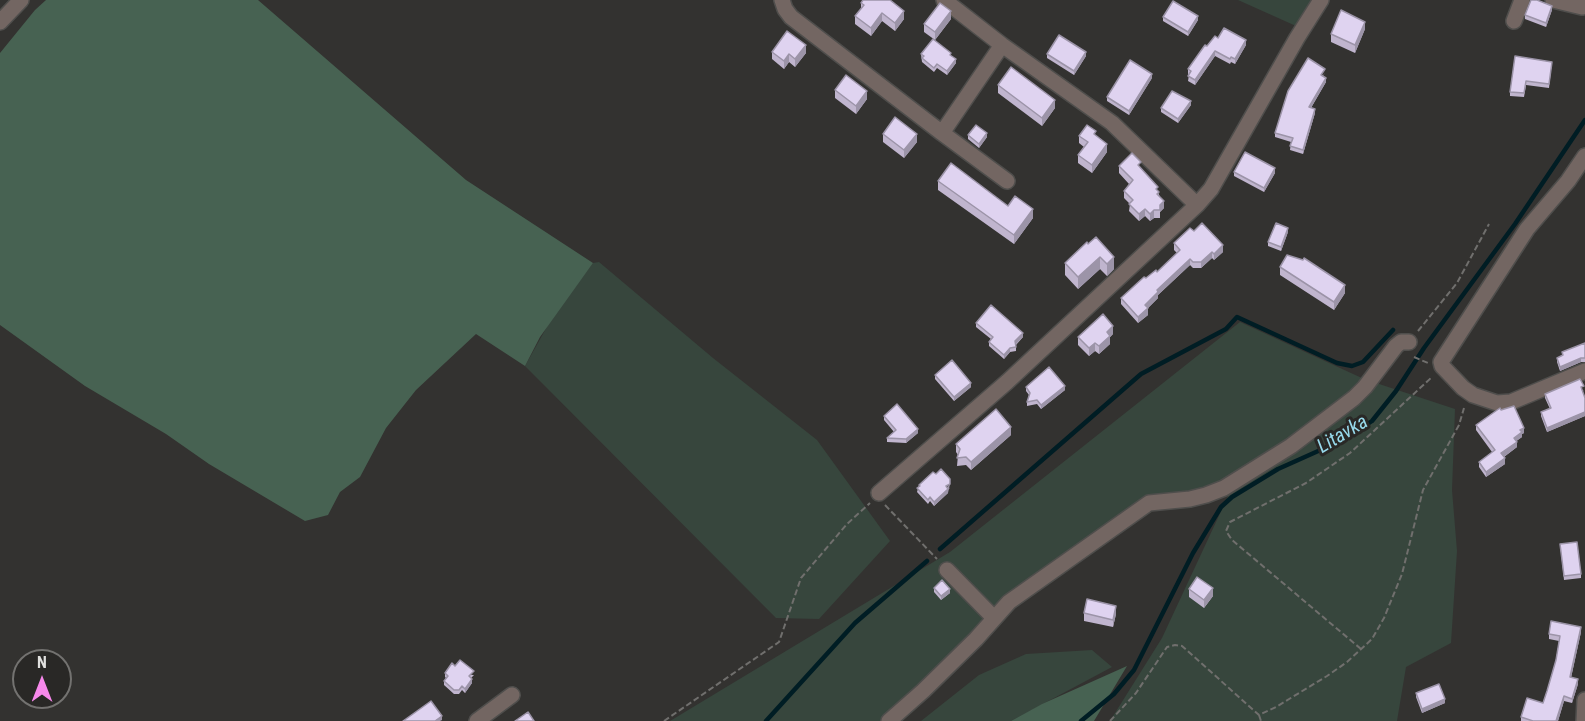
<!DOCTYPE html>
<style>
body{margin:0}
#map{position:relative;width:1585px;height:721px;overflow:hidden;background:#333230;font-family:"Roboto Condensed",sans-serif}
canvas{display:block}
.north{position:absolute;left:12px;top:649px;width:60px;height:60px;box-sizing:border-box;background:#292826;border:2px solid #737270;border-radius:50%;rotate:0deg;font-size:16px;font-weight:700;line-height:24px;text-align:center;color:#e1e1df}
.north::after{content:'';display:block;margin:auto;width:21px;height:27px;background:#f788eb;clip-path:polygon(50% 0,100% 100%,50% 72%,0 100%)}
</style>
<div id="map">
<canvas width="1585" height="721"></canvas>
<div class="north">N</div>
</div>
<script>
const c = document.querySelector('canvas').getContext('2d');
c.lineJoin = 'round';
function paint(path, color) {
  c.fillStyle = color;
  c.fill(path, 'evenodd');
}
function strokePath(path, color, width, dash) {
  c.strokeStyle = color;
  c.lineWidth = width;
  c.lineCap = dash ? 'butt' : 'round';
  c.setLineDash(dash || []);
  c.stroke(path);
}
function drawText(font, color, halo, rows, align = 'center') {
  c.font = font + ' "Roboto Condensed",sans-serif';
  c.lineWidth = 6;
  c.setLineDash([]);
  c.textBaseline = 'middle';
  c.strokeStyle = halo;
  c.fillStyle = color;
  for (const [text, x, y, turn = 0] of rows) {
    c.save();
    c.translate(x, y);
    c.rotate((+turn || 0) * Math.PI / 180);
    c.textAlign = isNaN(turn) ? turn : align;
    if (halo) c.strokeText(text, 0, 0);
    c.fillText(text, 0, 0);
    c.restore();
  }
}
paint(new Path2D(`
 M1238,0H1312L1296,26Z
 M599,262L713,358L817,440L890,541L819,619L776,618L525,366L553,316L593,263Z
 M1240,322L1364,379L1455,409L1452,490L1457,551L1451,643L1406,667L1397,721H1110L1162,638L1230,492L1151,499L1007,600L974,639L882,721H670L950,552Z
 M1092,650L1112,667L1011,721H921L979,675L1026,654Z`), '#37463d');
paint(new Path2D(`
 M46,0H258L466,180L593,263L540,337L525,366L476,334L416,390L386,428L360,477L340,492L328,515L305,521L209,464L166,434L85,386L0,325V53L35,10Z
 M1127,666L1094,721H1011L1042,704Z`), '#476252');
strokePath(new Path2D(`
 M940,549L1141,374L1226,329L1237,317L1337,363L1352,366L1363,362L1393,330
 M766,721L855,623L927,561
 M1081,721L1114,694L1134,670L1193,553L1221,507L1232,497L1278,469L1345,439L1372,421L1396,391L1424,348L1515,224L1585,120`), '#001d24', 4.5);
const minor = new Path2D(`
 M782,0L785,9L791,17L942,133L1002,45
 M944,0L1002,45L1112,123L1197,205
 M1553,0L1582,7
 M1514,21L1522,0
 M0,22L21,0
 M942,133L1007,181
 M1585,156L1568,181L1527,229L1441,362L1442,366L1463,388L1473,395L1497,403L1511,402L1585,371
 M879,493L1007,382L1197,205L1211,189L1297,38L1321,0
 M947,570L994,618
 M477,721L512,695
 M889,721L923,691L976,639L1009,602L1149,503L1190,499L1206,495L1224,488L1291,446L1354,398L1365,387L1396,346L1401,342H1409
 M1584,721L1585,700`);
strokePath(minor, '#4f4e4c', 18);
strokePath(new Path2D(`
 M1418,331L1457,283L1489,224
 M1414,357L1428,363
 M885,505L937,559
 M1361,649L1232,540L1226,531L1230,522L1306,483L1350,453L1432,377
 M1259,715L1261,721
 M664,721L779,642L801,578L847,524L870,503
 M1110,721L1136,693L1167,647L1175,645L1182,646L1259,715L1276,707L1327,676L1347,662L1372,639L1384,618L1402,574L1423,490L1459,425L1464,408`), '#706f6d', 2, [6, 3]);
strokePath(minor, '#736662', 15);
paint(new Path2D(`
 M861,3L904,19L895,31L882,21L871,36L855,24V16L861,9Z
 M1552,10L1546,27L1525,19V15Z
 M1163,17L1198,20L1188,36L1163,21Z
 M951,19L935,40L924,32V24Z
 M1365,29L1355,53L1331,42V34Z
 M1218,38L1246,45L1235,64L1231,62L1230,64L1215,56L1195,85L1188,81L1189,75L1188,74V69Z
 M772,52L806,53L795,67L789,62L784,69L772,59Z
 M921,54L951,56L956,63L947,75L937,68L934,72L922,62Z
 M1047,54L1086,56L1074,75L1047,58Z
 M1552,62L1549,88L1526,85L1524,97L1510,96V92Z
 M1325,73L1323,76L1326,82L1311,108L1315,113L1303,154L1290,150L1291,142L1275,137V133Z
 M1152,78L1129,115L1107,101V97Z
 M998,85L1055,108L1042,126L998,93Z
 M835,90L867,99L856,114L835,98Z
 M1191,105L1178,123L1161,112V108Z
 M883,134L917,142L904,158L883,142Z
 M968,135L987,137L979,148L968,139Z
 M1079,136H1096L1107,152L1092,173L1078,163V155L1084,147L1079,143Z
 M1119,166L1141,168L1158,192L1164,208L1160,212V218H1154L1150,221L1145,216L1139,221L1129,211L1130,204L1124,198V191L1129,184L1119,173Z
 M1234,172L1275,173L1264,192L1234,176Z
 M938,181L1008,206L1033,218L1014,244L938,190Z
 M1194,231L1223,252L1214,260L1212,258L1201,268H1193L1190,265L1158,295V298L1148,308V315L1138,323L1121,304V298L1146,278L1157,272L1177,253L1174,250V243Z
 M1288,232L1281,251L1268,246V242Z
 M1087,242L1114,269L1107,276L1100,269L1078,289L1065,275V263Z
 M1303,260L1345,293L1334,310L1280,275V267Z
 M976,323L1023,337L1016,345V351L1010,352L1004,359L989,346V342L991,339L976,327Z
 M1113,334L1110,337V344L1099,354L1095,351L1089,356L1078,345V337Z
 M1585,343V362H1581L1560,371L1557,362V358L1562,356V352Z
 M935,375L971,387L954,401L935,379Z
 M1026,387L1065,390L1041,409L1037,404L1027,406V402L1029,395L1026,391Z
 M1584,390L1582,391L1585,398V416L1547,432L1541,416V412L1550,409L1545,398V394Z
 M1501,410L1524,433L1522,434V437L1516,441L1517,447L1504,457L1505,464L1486,477L1479,467V462L1492,452L1476,430V425Z
 M884,416L918,433L906,443L887,442V438L894,432L884,420Z
 M1011,435L971,470L966,465L957,466L958,455L956,452V444Z
 M919,485L950,488L948,489V493L934,506L930,501L928,504L917,492Z
 M1560,544L1581,574V578L1564,580Z
 M934,588L950,593L941,600L934,592Z
 M1189,589L1213,596L1204,608L1189,597Z
 M1084,613L1116,614L1113,627L1084,621Z
 M1581,632L1571,678L1578,684L1572,703L1564,701L1558,721H1521V717L1543,703L1547,691L1556,660L1559,641L1549,639V634Z
 M445,673L474,675L471,678L472,683L465,693L462,690L459,694H454L444,685V681L446,678L445,677Z
 M1416,693L1445,703L1422,713L1416,697Z`), '#c0b5ce');
paint(new Path2D(`
 M1552,6V10L1546,27V23Z
 M904,11V19L895,31V23Z
 M951,11V19L935,40V32Z
 M882,13V21L871,36V28Z
 M1198,16V20L1188,36V32Z
 M1365,22V29L1355,53V45Z
 M1246,40V45L1235,64V59Z
 M806,45V53L795,67V59Z
 M1215,51V56L1195,85V80Z
 M1086,52V56L1074,75V71Z
 M789,54V62L784,69V61Z
 M956,59V63L947,75V71Z
 M1152,74V78L1129,115V111Z
 M1326,78V82L1309,111V107Z
 M867,91V99L856,114V106Z
 M1055,100V108L1042,126V118Z
 M1191,101V105L1178,123V119Z
 M1315,109V113L1303,154V150Z
 M987,133V137L979,148V144Z
 M917,134V142L904,158V150Z
 M1107,144V152L1092,173V165Z
 M1275,168V173L1264,192V188Z
 M1164,201V208L1160,212V205Z
 M1033,209V218L1014,244V235Z
 M1145,209V216L1139,221V214Z
 M1154,210V218L1150,221V214Z
 M1288,228V232L1281,251V247Z
 M1223,245V252L1214,260V254Z
 M1212,252V258L1201,268V262Z
 M1100,257V269L1078,289V277Z
 M1114,257V269L1107,276V264Z
 M1190,259V265L1158,295V298L1145,311V305L1157,290Z
 M1345,285V293L1334,310V302Z
 M1148,308V315L1138,323V317Z
 M1113,326V334L1110,337V344L1099,354V346L1107,332Z
 M1023,333V337L1015,345V341Z
 M1095,343V351L1089,356V348Z
 M1010,348V352L1004,359V355Z
 M1581,358V362L1560,371V367Z
 M971,383V387L954,401V397Z
 M1065,386V390L1041,409V405Z
 M1585,412V416L1547,432V428Z
 M1011,427V435L971,470V462Z
 M1524,428V433L1522,434V437L1514,443V438L1520,430Z
 M918,429V433L906,443V439Z
 M1517,442V447L1501,459V453Z
 M1505,458V464L1486,477V472Z
 M950,484L948,493L934,506V502Z
 M1213,588V596L1204,608V600Z
 M950,589V593L941,600V596Z
 M1116,606V614L1113,627V620Z
 M1581,627V632L1570,682V677Z
 M472,679V683L465,693V689Z
 M1578,679V684L1572,703V699Z
 M1564,696V701L1558,721H1556Z
 M1445,699V703L1422,713V709Z
 M442,716V720L440,721H435Z`), '#9c94a8');
const building = new Path2D(`
 M863,0H890L904,11L895,23L882,13L871,28L855,16L864,5L861,3Z
 M1531,0H1537L1552,6L1546,23L1525,15Z
 M1173,1L1198,16L1188,32L1163,17Z
 M940,3L951,11L935,32L924,24Z
 M1341,10L1365,22L1355,45L1331,34Z
 M1224,28L1246,40L1235,59L1231,57L1230,59L1215,51L1195,80L1188,76L1191,71L1188,69L1205,45L1207,46L1215,36L1218,38Z
 M787,31L806,45L795,59L789,54L784,61L772,52Z
 M1059,35L1086,52L1074,71L1047,54Z
 M933,39L951,53L950,55L956,59L947,71L937,64L934,68L922,58L924,56L921,54Z
 M1515,56L1552,62L1549,84L1526,81L1524,93L1510,92Z
 M1308,58L1325,69L1321,75L1326,78L1309,107L1315,109L1303,150L1290,146L1293,138L1275,133L1288,91Z
 M1130,60L1152,74L1129,111L1107,97Z
 M1011,67L1055,100L1042,118L998,85Z
 M846,75L867,91L856,106L835,90Z
 M1172,91L1191,101L1178,119L1161,108Z
 M895,117L917,134L904,150L883,134Z
 M976,125L987,133L979,144L968,135Z
 M1087,125L1096,131L1094,134L1107,144L1092,165L1078,155L1088,142L1079,136Z
 M1245,152L1275,168L1264,188L1234,172Z
 M1132,153L1141,162L1138,165L1158,187L1156,189L1159,192L1157,194L1164,201L1160,205V210H1154L1150,214L1145,209L1139,214L1129,204L1133,200L1124,191L1133,180L1119,166Z
 M951,163L1008,206L1015,196L1033,209L1014,235L938,181Z
 M1202,223L1223,245L1214,254L1212,252L1201,262H1193L1190,259L1157,290L1158,292L1145,305L1148,308L1138,317L1121,298L1144,277L1146,278L1156,270L1157,272L1180,250L1174,243L1190,228L1194,231Z
 M1276,223L1288,228L1281,247L1268,242Z
 M1096,237L1114,257L1107,264L1100,257L1078,277L1065,263L1087,242L1088,244Z
 M1287,255L1303,260L1304,258L1345,285L1334,302L1280,267Z
 M991,305L1023,333L1015,341L1016,347L1010,348L1004,355L989,342L993,337L976,323Z
 M1103,314L1113,326L1107,332L1110,336L1099,346L1095,343L1089,348L1078,337Z
 M1585,343V358H1581L1560,367L1557,358L1563,355L1562,352Z
 M952,360L971,383L954,397L935,375Z
 M1049,367L1065,386L1041,405L1037,400L1027,402L1030,393L1026,387Z
 M1580,379L1584,386L1581,387L1585,398V412L1547,428L1541,412L1551,408L1545,394Z
 M897,404L918,429L906,439L887,438L896,430L884,416Z
 M1514,406L1524,428L1520,430L1522,432L1514,438L1517,442L1501,453L1505,458L1486,472L1479,462L1495,450L1476,425L1500,408L1501,410Z
 M996,409L1011,427L971,462L966,457L957,458L960,449L956,444Z
 M941,469L950,479V484L946,486L948,489L934,502L930,497L928,500L917,488L920,486L919,485L933,472L936,474Z
 M1577,542L1581,574L1564,576L1560,544Z
 M1197,577L1213,588L1204,600L1189,589Z
 M942,580L950,589L941,596L934,588Z
 M1087,599L1116,606L1113,620L1084,613Z
 M1551,621L1581,627L1570,677L1578,679L1572,699L1564,696L1556,721H1533L1521,717L1527,698L1543,703L1547,691L1556,660L1560,636L1549,634Z
 M460,660L474,671L469,676L472,679L465,689L462,686L459,690H454L444,681L448,676L445,673L452,663L455,666Z
 M1439,684L1445,699L1422,709L1416,693Z
 M431,701L442,716L435,721H403Z
 M528,712L534,721H515Z`);
paint(building, '#dfd3f0');
strokePath(building, '#9c94a8', 1.5);
drawText('italic 20px', '#97d9eb', '#292826', [
 ["Litavka",1343,435,-31]
]);
</script>
